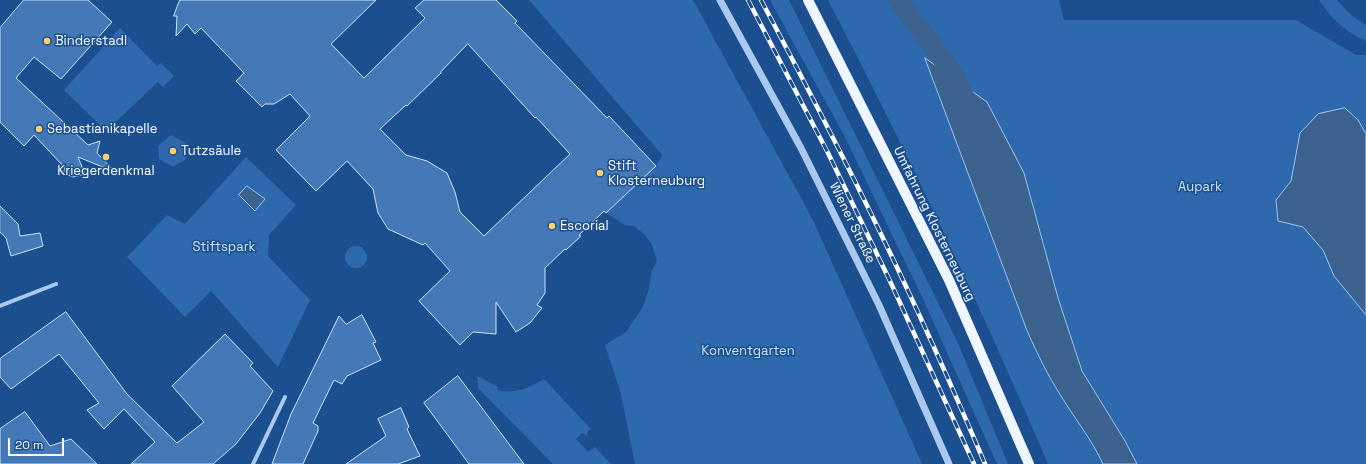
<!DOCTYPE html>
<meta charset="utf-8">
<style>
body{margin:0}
#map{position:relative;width:1366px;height:464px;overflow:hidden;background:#1b4f8f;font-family:"Space Grotesk",sans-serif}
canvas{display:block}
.scale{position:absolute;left:8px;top:438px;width:56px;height:18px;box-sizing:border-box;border:2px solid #fff;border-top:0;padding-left:5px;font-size:12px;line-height:14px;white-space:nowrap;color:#fff;-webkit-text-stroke:3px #1b4f8f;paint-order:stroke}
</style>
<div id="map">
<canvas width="1366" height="464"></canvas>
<div class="scale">20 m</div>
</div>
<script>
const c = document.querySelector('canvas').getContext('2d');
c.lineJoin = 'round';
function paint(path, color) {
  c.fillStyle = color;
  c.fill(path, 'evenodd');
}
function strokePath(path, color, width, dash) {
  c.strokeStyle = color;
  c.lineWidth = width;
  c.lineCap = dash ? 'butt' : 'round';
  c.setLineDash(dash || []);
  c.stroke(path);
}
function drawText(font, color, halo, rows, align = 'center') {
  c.font = font + ' "Space Grotesk",sans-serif';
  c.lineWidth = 3;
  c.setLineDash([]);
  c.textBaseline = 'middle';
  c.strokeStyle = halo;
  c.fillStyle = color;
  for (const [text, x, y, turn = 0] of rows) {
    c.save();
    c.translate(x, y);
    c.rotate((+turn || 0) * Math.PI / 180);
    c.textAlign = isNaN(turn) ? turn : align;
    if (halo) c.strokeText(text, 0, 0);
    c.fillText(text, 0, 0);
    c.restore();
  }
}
paint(new Path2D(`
 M529,0H693L813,220L922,464H635L621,394L605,345L626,332L643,307L649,288L652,270L657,261L652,245L645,235L634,226L625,225L606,213L656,166L662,155Z
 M770,0H789L958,343L1008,464H997L923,299L846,139Z
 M828,0H1059L1064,20H1296L1356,55H1366V464H1137L1125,441L1082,371L1058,298L1024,173L987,102L926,59L1028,333C1038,355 1048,376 1061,396C1075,419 1092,440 1103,464H1048C981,306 907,152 828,0Z
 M1319,0H1337L1351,15L1366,25V41C1346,33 1331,18 1319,0Z
 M120,28L157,66L161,63L174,76L163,87L158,82L106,131L64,90Z
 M171,135L186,143V159L173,167L159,159L158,146Z
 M246,157L296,205L269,235L268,256L310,300L278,367L211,291L185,317L127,257L167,215L185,224Z
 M345 257a11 11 0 1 1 22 0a11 11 0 1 1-22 0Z
 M477,376L497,386L498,390C513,395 531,387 544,379L591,429L588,431L587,433L588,436L582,433L576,439L588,452L595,447L611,464H553L478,388Z`), '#2e69ad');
const water = new Path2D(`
 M925,58L987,102L1024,173L1058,298L1082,371L1125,441L1137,464H1103C1092,440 1075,419 1061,396C1048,376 1038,355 1028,333Z
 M1345,108L1358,120L1366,134V315L1334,276L1323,250L1303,227L1278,221L1276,200L1291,181L1300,133L1318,114Z
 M247,186L265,199L255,211L239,195Z`);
paint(water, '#3c6290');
strokePath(water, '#9cc4f0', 1);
strokePath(new Path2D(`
 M898,0L950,69L968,104`), '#3c6290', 20);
const building = new Path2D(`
 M24,0H88L112,22L61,79L34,57L16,78L88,145L100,141L97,153L115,172L78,157L85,174L73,177L63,173L65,168L34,135L24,146L0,122V28Z
 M180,0H376L331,44L364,78L425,18L415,8L424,0H496L517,21L515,23L607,118L609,116L656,166L606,213L604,211L579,235L581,236L566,250L565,249L545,268V293L537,305L542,308L530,323L516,332L496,302V334L473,332L460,345L419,301L450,271L425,243L423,245L388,229L378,213L373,189L347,161L316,191L276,150L310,116L290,94L274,104H265L262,107L236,81L244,73L201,28L195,34L187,24L176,36L177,16H174ZM468,44L535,118L536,117L570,154L484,236L460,212L455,192L447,173L427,161L406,155L380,129L406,105L407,106L441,73V72Z
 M0,206L18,224L20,236L40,233L43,246L11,256L6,238L0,232Z
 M66,312L127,394L177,443L204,422L172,386L225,334L253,363L250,366L273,391L260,413L236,444L213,464H131L155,442L124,409L104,429L87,410L99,403L59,354L11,389L0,377V359Z
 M362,315L376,342L373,343L381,360L347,376L342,384L334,380L313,423L318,426V431L303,464H272L291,414L339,316L346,324Z
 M458,376L524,464H469L424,403Z
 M401,408L409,427L407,429L420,456L398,464H346L386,436L378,419Z
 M25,412L50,446L71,439L97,464H0V429Z`);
paint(building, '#4478b7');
strokePath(building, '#cfe3fa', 1);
strokePath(new Path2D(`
 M0,306L56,284
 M253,464L285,397`), '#a9c9ee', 4);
strokePath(new Path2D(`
 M720,0L801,148L879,305L949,464`), '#a9c9ee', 7);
strokePath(new Path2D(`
 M808,0L949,280L1029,464`), '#f0f6ff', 10);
const rail = new Path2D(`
 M748,0L828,153L890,281L974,464
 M761,0C802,77 842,154 880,232C917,308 952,386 985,464`);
strokePath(rail, '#fff', 4.5);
strokePath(rail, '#1b4f8f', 3, [9]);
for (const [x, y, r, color] of [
 [47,41,4,"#ffd166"],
 [39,129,4,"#ffd166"],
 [173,151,4,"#ffd166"],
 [106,157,4,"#ffd166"],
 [600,173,4,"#ffd166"],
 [552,226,4,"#ffd166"]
]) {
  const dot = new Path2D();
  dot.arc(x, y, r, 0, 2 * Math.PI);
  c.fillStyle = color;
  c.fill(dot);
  strokePath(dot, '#1b4f8f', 1.5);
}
drawText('13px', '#fff', '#1b4f8f', [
 ["Binderstadl",55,41],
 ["Sebastianikapelle",47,129],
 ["Tutzsäule",181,151],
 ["Stift",608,166],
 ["Klosterneuburg",608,181],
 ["Kriegerdenkmal",106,171,"center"],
 ["Escorial",560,226]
], 'left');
drawText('13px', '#cfe3fa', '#1b4f8f', [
 ["Aupark",1200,187],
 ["Stiftspark",224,247],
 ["Konventgarten",748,351]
]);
drawText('13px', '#fff', '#1b4f8f', [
 ["Wiener Straße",852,223,64],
 ["Umfahrung Klosterneuburg",934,224,64]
]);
</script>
